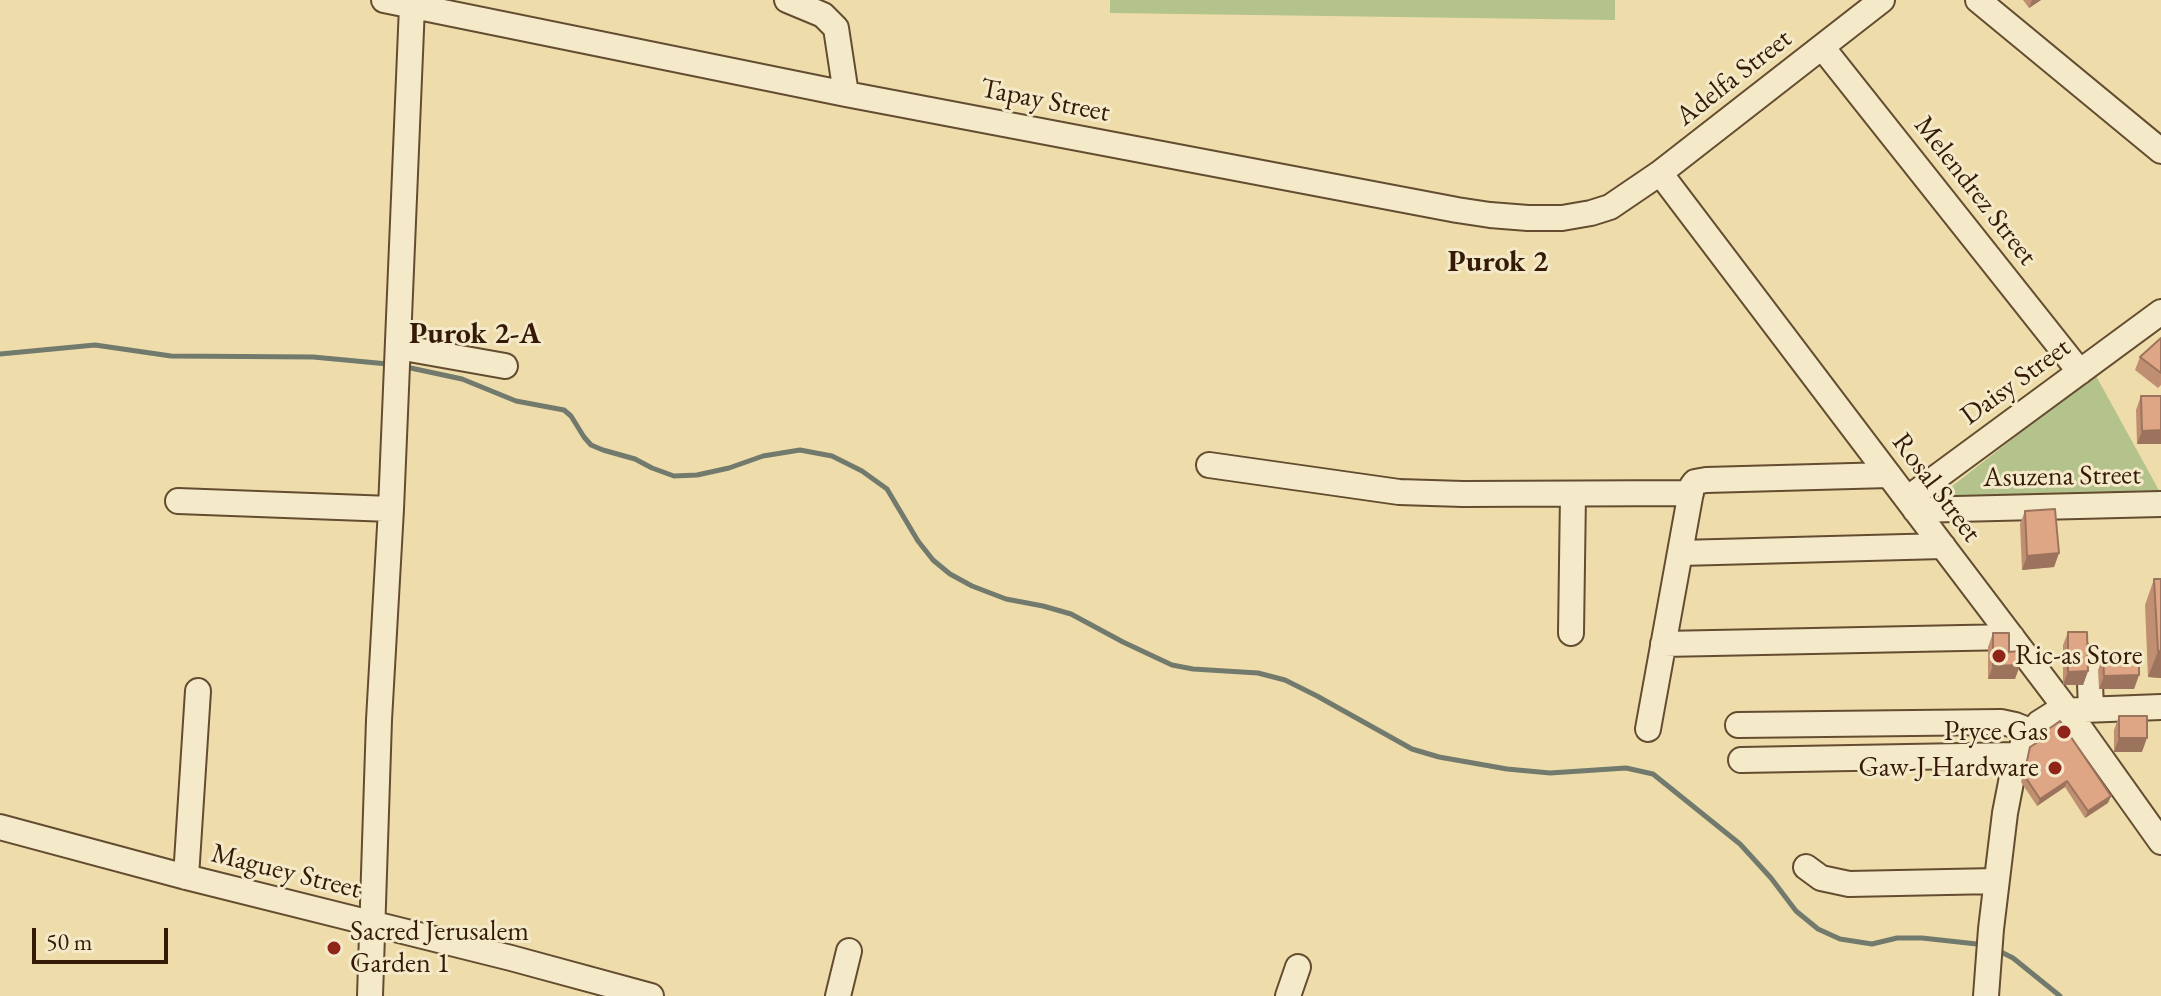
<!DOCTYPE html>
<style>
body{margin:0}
#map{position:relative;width:2161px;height:996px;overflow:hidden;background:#eeddab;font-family:"EB Garamond",serif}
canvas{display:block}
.scale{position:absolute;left:32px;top:928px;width:136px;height:36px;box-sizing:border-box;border:4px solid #351b07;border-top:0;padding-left:10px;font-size:24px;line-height:28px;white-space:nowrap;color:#351b07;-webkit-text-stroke:6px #f4e9c8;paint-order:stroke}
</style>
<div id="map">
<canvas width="2161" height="996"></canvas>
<div class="scale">50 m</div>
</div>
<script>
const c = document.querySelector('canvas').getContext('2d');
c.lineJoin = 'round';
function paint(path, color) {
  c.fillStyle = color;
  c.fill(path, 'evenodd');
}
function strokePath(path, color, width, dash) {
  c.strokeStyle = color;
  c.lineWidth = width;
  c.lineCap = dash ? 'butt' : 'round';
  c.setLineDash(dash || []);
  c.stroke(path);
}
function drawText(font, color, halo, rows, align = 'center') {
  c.font = font + ' "EB Garamond",serif';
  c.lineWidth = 6;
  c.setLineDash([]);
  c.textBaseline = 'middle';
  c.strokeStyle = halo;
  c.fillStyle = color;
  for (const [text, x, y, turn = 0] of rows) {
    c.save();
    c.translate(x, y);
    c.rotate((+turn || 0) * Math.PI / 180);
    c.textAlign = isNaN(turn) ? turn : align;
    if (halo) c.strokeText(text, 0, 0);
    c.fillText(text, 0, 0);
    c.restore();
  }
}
paint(new Path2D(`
 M1110,0H1615V20L1110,13Z
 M2095,374L2161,494L1950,501L1946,491Z`), '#b4c28c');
strokePath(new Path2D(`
 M0,354L95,345L171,356L313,357L388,364
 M406,367L462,379L516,401L564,410L571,416L584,437L591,445L603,450L635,459L652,468L674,476L697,475L729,468L763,456L800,450L832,456L862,471L887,489L918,541L933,560L950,574L972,586L1006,599L1043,606L1071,614L1123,642L1172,665L1193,669L1258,673L1285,680L1317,696L1412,749L1439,757L1507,769L1550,773L1626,768L1653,774L1740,844L1771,878L1796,911L1818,929L1840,939L1872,944L1897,938H1922L1977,944
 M1997,950L2013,958L2060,996`), '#727a6e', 5);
const minor = new Path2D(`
 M384,0L846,94L1457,210L1490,215L1528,218H1562L1591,213L1610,207L1660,173L1882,0
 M787,0L823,15L836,28L846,94
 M1978,0L2161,151
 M1822,47L2080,372
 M1660,173L2067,710L2161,842
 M398,347L505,366
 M1209,465L1399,492L1463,494L1691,493
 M1907,499L2161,312
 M178,501L391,509
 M1915,510L2161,504
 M1680,553L1943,546
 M1571,633L1573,494
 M1663,644L2012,637
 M2089,657L2091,709
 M1738,725L2001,722L2015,725L2030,731
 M1648,729L1692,486L1695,482L1706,480L1889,475
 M1741,760L2018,755
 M0,827L186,877L511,958L651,996
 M1806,867L1821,878L1849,884L1996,881
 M186,877L198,691
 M370,996L379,720L391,509L412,6
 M838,996L849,951
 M1288,996L1298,967
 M1986,996L1991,929L2005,813L2013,772L2024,741L2039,723L2058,711L2161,707`);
strokePath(minor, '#634c30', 28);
strokePath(minor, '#f4e9c8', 24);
paint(new Path2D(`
 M2023,0H2041L2029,8Z
 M2161,338V385L2158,388L2135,370L2140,357Z
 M2141,396H2161V444H2137L2136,410Z
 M2025,511L2059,553L2054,567L2022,570L2020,524Z
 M2154,579L2161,678L2148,677L2145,605Z
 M2068,632L2088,671L2083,685H2063V645Z
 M1993,633L2020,665L2015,679H1988V647Z
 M2103,656L2139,675L2134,689H2099L2098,670Z
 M2119,716L2142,752H2114V730Z
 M2043,733L2108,803L2085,818L2065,787L2037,806L2021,782L2030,747L2041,740Z`), '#c08f72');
paint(new Path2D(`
 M2032,0H2041L2029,8Z
 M2161,430V444H2137L2142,431Z
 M2059,553L2054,567L2022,570L2027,556Z
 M2158,651H2161V678L2148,677Z
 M2020,665L2015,679H1988L1993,666Z
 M2088,671L2083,685H2063L2068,672Z
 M2139,675L2134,689H2099L2104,676Z
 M2119,738H2147L2142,752H2114Z
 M2067,781L2065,787L2037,806L2040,799Z
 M2111,796L2108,803L2085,818L2088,811Z`), '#9c745d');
const building = new Path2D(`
 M2161,338V373L2140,357Z
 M2141,396H2161V430L2142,431Z
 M2055,509L2059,553L2027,556L2025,511Z
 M2154,579H2161V651H2158Z
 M2068,632H2087L2088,671L2068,672Z
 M1993,633H2009V652L2019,651L2020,665L1993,666Z
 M2139,655V675L2104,676L2103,656Z
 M2119,716H2147V738H2119Z
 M2060,721L2111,796L2088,811L2067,781L2040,799L2024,775L2030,747L2046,737L2043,733Z`);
paint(building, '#dfa685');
strokePath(building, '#9c745d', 2);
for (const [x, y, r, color] of [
 [1999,656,8,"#8f2418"],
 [2064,732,8,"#8f2418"],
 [2055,768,8,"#8f2418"],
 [334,948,8,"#8f2418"]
]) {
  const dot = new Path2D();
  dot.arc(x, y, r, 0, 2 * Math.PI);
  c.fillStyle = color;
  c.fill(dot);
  strokePath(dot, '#f4e9c8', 3);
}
drawText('28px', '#351b07', '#f4e9c8', [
 ["Adelfa Street",1734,78,-38],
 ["Tapay Street",1045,101,11],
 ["Melendrez Street",1975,191,52],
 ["Daisy Street",2016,382,-36],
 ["Asuzena Street",2062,477,-1],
 ["Rosal Street",1936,488,53],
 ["Maguey Street",286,872,14]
]);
drawText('28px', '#351b07', '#f4e9c8', [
 ["Ric-as Store",2015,656],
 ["Pryce Gas",2048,732,"right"],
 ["Gaw-J Hardware",2039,768,"right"],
 ["Sacred Jerusalem",350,932],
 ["Garden 1",350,964]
], 'left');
drawText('bold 30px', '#351b07', '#f4e9c8', [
 ["Purok 2",1498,263],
 ["Purok 2-A",475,335]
]);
</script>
